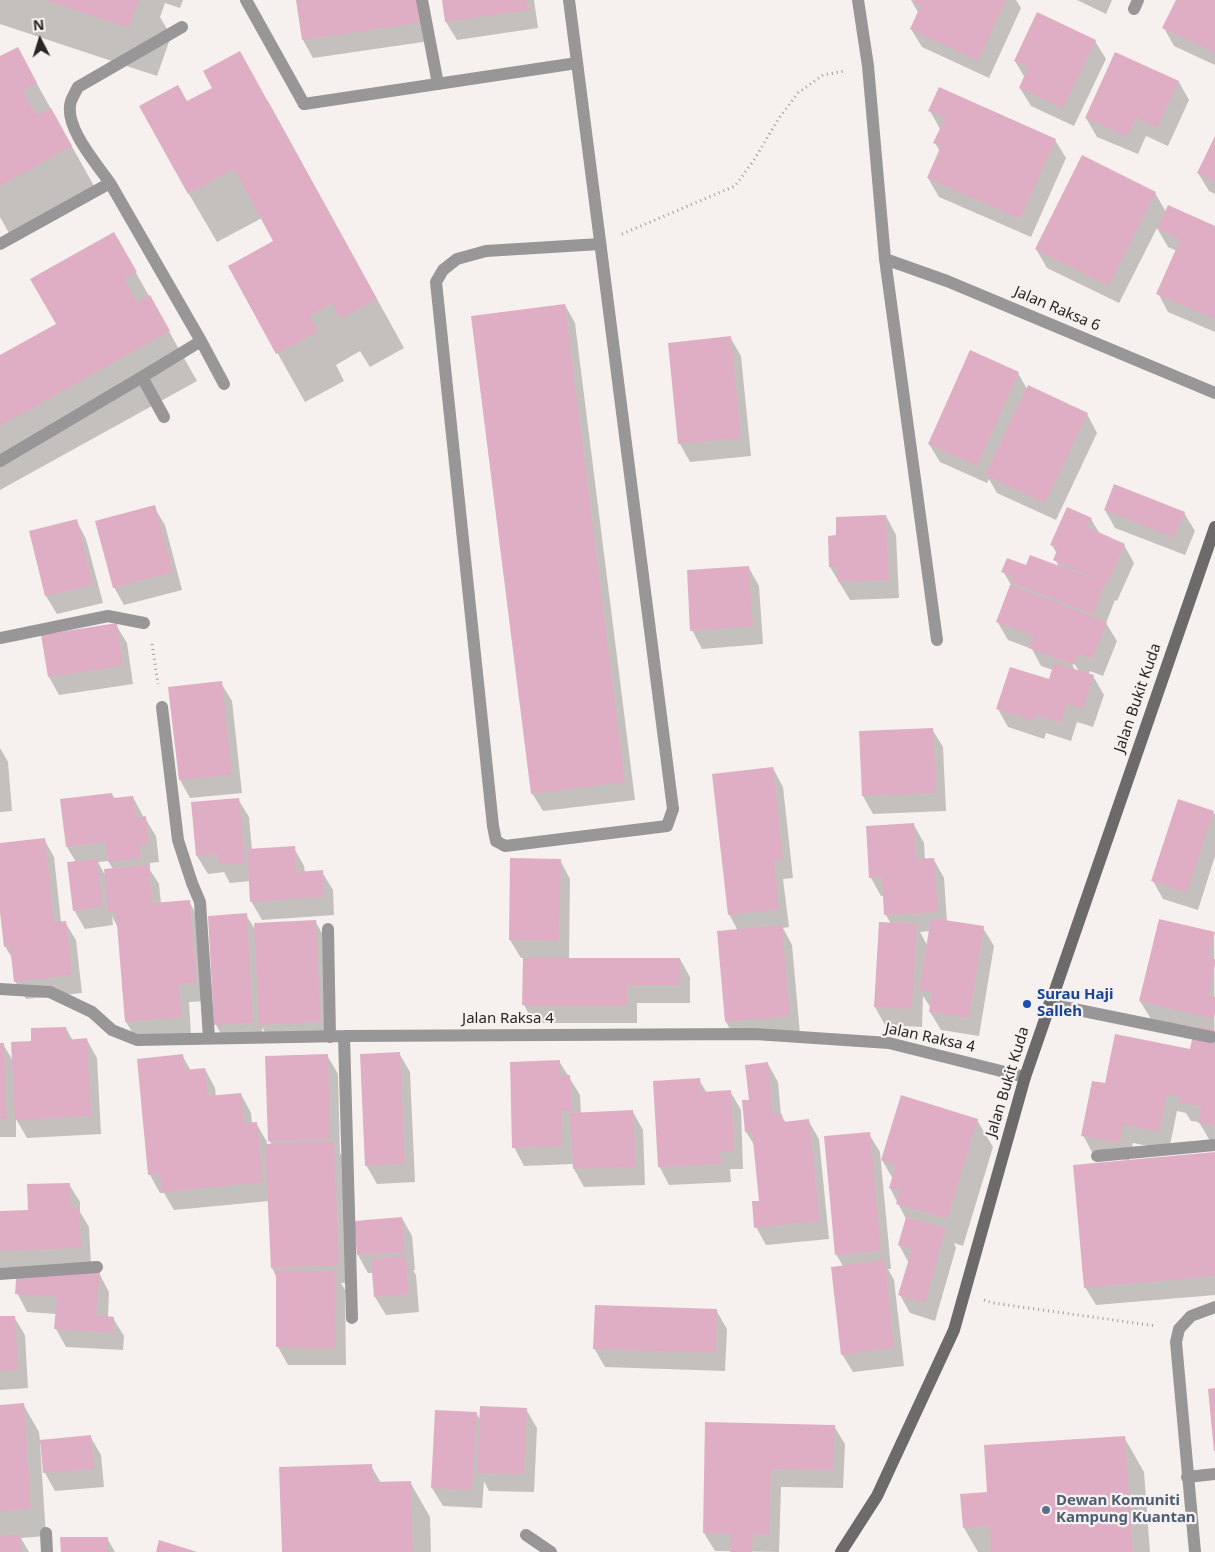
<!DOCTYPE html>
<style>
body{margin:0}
#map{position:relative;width:1215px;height:1552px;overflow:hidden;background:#f6f1ee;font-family:"Noto Sans",sans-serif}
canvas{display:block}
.north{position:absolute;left:15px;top:15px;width:50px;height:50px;-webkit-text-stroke:4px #f6f1ee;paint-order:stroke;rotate:355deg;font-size:14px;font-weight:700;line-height:20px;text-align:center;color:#282725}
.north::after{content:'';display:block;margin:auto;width:18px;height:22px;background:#282725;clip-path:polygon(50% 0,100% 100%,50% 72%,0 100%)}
</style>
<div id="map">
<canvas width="1215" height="1552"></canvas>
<div class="north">N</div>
</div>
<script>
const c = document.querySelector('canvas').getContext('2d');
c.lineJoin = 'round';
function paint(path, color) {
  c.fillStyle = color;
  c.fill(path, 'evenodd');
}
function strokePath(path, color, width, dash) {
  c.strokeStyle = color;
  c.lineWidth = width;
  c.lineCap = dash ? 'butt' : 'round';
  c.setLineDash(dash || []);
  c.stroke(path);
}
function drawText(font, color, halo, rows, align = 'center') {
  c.font = font + ' "Noto Sans",sans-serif';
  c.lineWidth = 4.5;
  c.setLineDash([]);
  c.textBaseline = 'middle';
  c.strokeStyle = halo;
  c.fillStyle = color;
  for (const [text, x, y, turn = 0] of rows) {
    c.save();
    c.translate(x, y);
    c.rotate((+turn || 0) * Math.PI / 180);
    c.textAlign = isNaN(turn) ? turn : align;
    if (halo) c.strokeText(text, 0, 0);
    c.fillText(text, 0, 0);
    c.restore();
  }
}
paint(new Path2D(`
 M0,0H183L180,8L165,3L160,17L171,36L157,76L0,24Z
 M297,0H425L430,41L313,58L303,40Z
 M443,0H534L538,28L457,40L446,22Z
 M911,0H1016L1021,8L989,78L922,47L911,29L919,14Z
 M1077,0H1112L1106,14Z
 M1177,0H1215V65L1174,46L1164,28Z
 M1095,41L1106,59L1074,126L1031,106L1020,88L1025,78L1015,61Z
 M17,48L99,195L14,242L0,217V58Z
 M1179,82L1189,100L1168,146L1146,136L1138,154L1097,137L1086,118Z
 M213,88L268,101L404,348L370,367L360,351L336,365L344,381L305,402L229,267L275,242L262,218L217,242L189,194L186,103Z
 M930,111L1055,140L1066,158L1031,237L939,197L928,178L940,152L935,143L940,129Z
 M1215,139V194L1209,191L1198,173Z
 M1155,193L1166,212L1215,227V332L1168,312L1158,293L1177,251L1168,247L1157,228L1119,303L1047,268L1036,249Z
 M114,234L197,381L0,490V357L57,325Z
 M565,305L575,323L635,800L543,811L532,793Z
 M730,337L741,356L751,456L690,462L680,444L670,344Z
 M1018,373L1027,389L1087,414L1097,433L1056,520L997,493L989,479L987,483L940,462L929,444Z
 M154,507L165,525L182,590L124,605L114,587Z
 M1105,510L1184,513L1195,531L1185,555L1115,528Z
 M886,516L896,535L899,598L850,600L830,567L837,537Z
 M1091,519L1100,534L1124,545L1134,563L1117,601L1115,600L1106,623L1117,641L1103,676L1090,671L1088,675L1093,676L1104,695L1093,727L1077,722L1071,741L1046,733L1044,739L1008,727L998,709L1050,680L1053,670L1041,666L1032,649L1008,640L997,621L1011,585L1003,571L1027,567H1059L1055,559L1057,554L1052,545ZM1072,659L1079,672H1076L1070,660Z
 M76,520L86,539L103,603L57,614L46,596L30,531Z
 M749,568L759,586L763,644L702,649L692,630Z
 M116,625L127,643L133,684L59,695L49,677L42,636Z
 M221,683L232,701L242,793L190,798L180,780Z
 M932,729L943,747L946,811L873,814L863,796Z
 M0,748L8,762L12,811L0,812Z
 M773,768L783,787L793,878L783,879L789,927L783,928L792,945L800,1034L736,1040L726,1022L738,931L729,914Z
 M112,794L115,799L133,797L144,818H145L156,836L159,862L150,863V870L159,884L161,904L189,901L199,920L207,1001L189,1002L191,1035L137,1040L126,1022L118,928L112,916L113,925L85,929L74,910L76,862L67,847ZM108,861L113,869L106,877L98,862Z
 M238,799L249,817L252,850L294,848L304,866L305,873L322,872L333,890L334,915L262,920L251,901L250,881L230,883L224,872L208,874L197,856Z
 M1213,812L1215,815V856L1198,910L1163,899L1153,881Z
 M914,825L924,843L925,860H934L944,878L947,922L983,928L994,946L979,1036L941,1030L930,1012L931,1008L923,996L922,1027L885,1025L875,1007L891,924L886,915L884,896H881L871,878ZM930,931L927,945L920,932Z
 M44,839L54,857L61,922H65L76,940L82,993L26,999L15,981L13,960L5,946L0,900V844Z
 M511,860H560L570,879L569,959H680L690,977V1003H637V1023H534L524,1005V958H521L510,940Z
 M246,915L256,931L315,921L326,940L331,1040L271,1043L262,1027L263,1041L226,1043L216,1025Z
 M1214,933L1215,1142L1210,1141L1199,1122L1191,1121L1186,1113L1177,1111L1169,1150L1133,1143L1129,1161L1215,1153V1295L1096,1305L1085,1287L1127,1160L1093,1154L1083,1135L1106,1084L1191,1050L1195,1030L1151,1019L1140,1001Z
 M66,1028L73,1041L87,1040L97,1058L101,1134L27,1138L16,1119V1137H0V1044H3L13,1061L33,1042Z
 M399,1053L410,1072L415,1182L377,1184L366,1165Z
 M182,1055L191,1071L205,1069L215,1088L216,1097L241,1094L251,1113L252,1124L256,1123L267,1142V1145H272L269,1140L327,1055L338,1074L340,1153L344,1160L349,1283H341L345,1290L346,1365H288L278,1347L277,1278L272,1268L269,1201L174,1210L164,1193H160L150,1175Z
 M559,1061L580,1095L581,1114L633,1112L643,1130L645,1185L584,1187L574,1169V1164L524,1166L514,1147Z
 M768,1064L778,1082L781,1115L786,1123L808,1120L819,1139L829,1239L766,1245L756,1227L760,1202L755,1146L746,1132Z
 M699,1080L707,1093L730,1091L741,1110L743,1169H730L731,1182L669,1185L659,1166Z
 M977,1120L993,1147L963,1246L954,1243L956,1248L935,1321L910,1313L900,1295L909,1263L899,1245L906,1219L890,1188L893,1179L882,1160Z
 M869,1134L880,1152L891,1269H888L894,1280L904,1366L853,1372L842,1354L843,1266L836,1254Z
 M69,1184L80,1202V1212L89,1227L91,1266L99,1273L109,1292L108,1317L113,1318L124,1336L123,1350L66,1347L56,1329L57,1314L27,1312L17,1293L18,1269L0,1270V1212L30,1211Z
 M402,1218L412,1236L415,1270H413L416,1275L419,1312L386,1315L375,1297L373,1273H368L358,1255L355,1222Z
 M716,1310L727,1329L725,1371L605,1367L594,1348Z
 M14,1317L25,1335L28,1388L0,1390V1318Z
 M23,1404L39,1432L40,1441L90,1436L101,1455L104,1487L55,1491L45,1473L42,1443L40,1444L46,1536L21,1538L29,1552H0V1406Z
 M526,1409L537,1428L534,1492L489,1491L484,1481L482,1508L443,1506L432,1488L476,1413L481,1421Z
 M706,1423L834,1426L845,1444L843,1488L781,1487L779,1552L715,1551L704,1533Z
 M1124,1437L1144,1472L1150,1552H978L964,1528L989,1493Z
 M371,1466L381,1483L410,1482L430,1517L431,1552H283Z
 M107,1538L115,1552H62Z`), '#0003');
paint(new Path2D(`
 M45,0H139L129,28Z
 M296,0H417L421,23L302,40Z
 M442,0H527L529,10L445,22Z
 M911,0H1006L978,61L910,29L921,5Z
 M1176,0H1215V53L1162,28Z
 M1037,12L1096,40L1063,108L1019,88L1028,67L1014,61Z
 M18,47L37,83L23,91L36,115L51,108L72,146L0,186V56Z
 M240,51L377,299L340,319L332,303L309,316L318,332L276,354L228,266L273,241L234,169L188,194L139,106L178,85L187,101L212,88L203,71Z
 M1115,52L1179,81L1157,128L1136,118L1127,137L1085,118Z
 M939,87L1056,139L1020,219L927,178L941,146L933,143L945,118L928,111Z
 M1215,136V182L1197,173Z
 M1082,155L1156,192L1109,286L1035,249Z
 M1168,205L1215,226V319L1156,294L1180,240L1157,229Z
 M114,232L137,272L124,279L137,302L150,295L170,331L0,426V355L56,324L30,279Z
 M565,304L625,782L531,794L471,316Z
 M731,336L741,438L678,444L668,343Z
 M970,350L1019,372L977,466L928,444Z
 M1028,385L1088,413L1045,503L985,475Z
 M1114,484L1185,512L1174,538L1104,510Z
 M155,505L173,572L113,588L95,521Z
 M1067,507L1092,518L1087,527L1125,544L1107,584L1053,560L1058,548L1050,545Z
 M886,515L889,580L838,582V567H829L828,536L836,535V517Z
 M77,519L93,585L45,596L29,531Z
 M1030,555L1105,583L1093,614L1010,582L1013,576L1001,572L1007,558L1026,565Z
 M749,566L753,626L690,631L687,570Z
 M1010,585L1107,622L1092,659L1079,654L1074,665L1029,648L1034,636L996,622Z
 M117,623L123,666L48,677L41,635Z
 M1054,663L1094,675L1083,709L1067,704L1061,723L1035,715L1034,721L996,709L1010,667L1049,679Z
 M222,681L232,775L179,780L168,687Z
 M933,728L936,793L862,796L859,731Z
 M773,767L783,860L774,861L779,909L728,915L712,774Z
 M112,793L113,798L133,796L136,818L146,816L149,844L140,845L141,858L108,862L105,842L66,847L60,799Z
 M239,798L245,863L219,865L218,854L196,856L191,802Z
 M1178,799L1214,811L1187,893L1151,881Z
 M914,823L916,859L934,858L938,912L884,915L882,877L869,878L866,826Z
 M45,838L54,922L66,921L72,975L14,982L10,946L4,947L0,912V843Z
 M295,846L296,872L323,870L324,897L250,902L247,849Z
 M510,858L561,859L559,941L509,940Z
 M97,859L103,907L73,911L67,862Z
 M149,865L152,903L190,900L197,983L179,984L182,1017L125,1022L116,912L108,913L104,869Z
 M247,913L253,1023L214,1025L208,916Z
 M931,918L984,926L969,1018L929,1012L932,992L919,990Z
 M1159,919L1215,932L1209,957L1215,959V964L1208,995L1215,997V1013L1213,1019L1139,1001Z
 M316,920L321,1022L259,1025L254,923Z
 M879,922L917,924L912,1009L874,1007Z
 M782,925L790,1016L725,1022L717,931Z
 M523,958H680V985H627V1005H522Z
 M1195,1026L1215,1030V1126L1198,1123L1201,1106L1179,1103L1180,1096L1167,1094L1159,1132L1123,1125L1119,1143L1081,1136L1092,1081L1105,1083L1115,1034L1190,1049Z
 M66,1027L67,1040L87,1038L91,1116L15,1120L11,1042L31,1041V1028Z
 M0,1043H4L7,1119H0Z
 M400,1052L405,1164L365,1166L360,1054Z
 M183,1054L185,1070L205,1068L208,1096L241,1093L244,1123L257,1122L263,1182L162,1192L160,1174L148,1175L137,1059Z
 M328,1054L330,1139L268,1141L265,1056Z
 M560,1060V1075H570L572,1111H561L562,1146L512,1148L510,1062Z
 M768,1062L773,1115L782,1114L783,1122L809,1119L820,1221L754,1228L752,1201H759L752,1131L745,1132L742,1100H749L745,1065Z
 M700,1078L701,1092L731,1090L734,1151H720L721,1164L658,1167L653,1081Z
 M901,1095L978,1119L947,1219L896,1204L900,1191L889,1188L896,1165L881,1160Z
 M633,1110L636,1167L573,1169L570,1113Z
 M870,1132L881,1251L835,1255L824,1136Z
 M334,1141L339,1265L271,1268L265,1144Z
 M1215,1152V1276L1084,1288L1073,1165Z
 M70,1183L71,1208L79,1207L81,1248L0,1251V1211L28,1210L27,1184Z
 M402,1217L405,1252L357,1255L354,1221Z
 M906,1217L946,1228L925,1303L898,1295L912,1249L898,1245Z
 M406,1256L409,1294L374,1297L371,1259Z
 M885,1260L894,1348L841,1355L831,1267Z
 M17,1266L100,1272L96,1315L114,1317L113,1333L54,1329L57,1297L15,1294Z
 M276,1270L335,1271L336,1347H276Z
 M595,1305L717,1309L716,1353L593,1349Z
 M0,1316H15L18,1370L0,1371Z
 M1215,1388V1451H1214L1208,1389Z
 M24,1403L31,1509L0,1511V1405Z
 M480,1406L527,1408L524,1474L477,1473Z
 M435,1410L477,1412L472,1490L431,1488Z
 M705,1422L835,1425L833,1470L771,1469L769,1535L753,1534L752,1552H730L731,1534L703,1533Z
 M91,1435L94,1469L43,1473L40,1440Z
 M1125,1436L1133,1552H991L990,1526L963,1528L960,1494L987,1492L984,1445Z
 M372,1464L373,1482L411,1481L413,1552H282L279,1467Z
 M20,1534L22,1552H0V1536Z
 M60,1537H108V1552H61Z
 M159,1540L197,1552H156Z`), '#dfaec4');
strokePath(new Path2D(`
 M622,234L735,186L754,160L779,118L798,93L823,75L845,71
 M152,644L158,684
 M984,1300L993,1303L1156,1326`), '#9f9c99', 3, [1, 4]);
strokePath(new Path2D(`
 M246,0L304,104
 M422,0L438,84
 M110,183C96,163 63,126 71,101C73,96 76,91 78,87L182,27
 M0,244L110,183L201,341L224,384
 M600,244L486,251L457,259L443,270L436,282L493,826L496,841L505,846L667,826L673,809
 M142,377L164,417
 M0,461L142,377L201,341
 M328,929L330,1037
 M1049,1004L1211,1037
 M1097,1156L1215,1145
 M1187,1477L1215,1474
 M46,1533L47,1552`), '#989697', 12);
strokePath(new Path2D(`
 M569,0L673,809
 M858,0L868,66L885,259L937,640
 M1134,9L1138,0
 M304,104L577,63
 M885,259L947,281L1215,393
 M0,638L108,616L144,623
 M162,707L178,840L192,883L200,902L209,1038
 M0,989L50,992L92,1012L112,1030L137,1040L344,1036L755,1034L889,1043L1025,1077
 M344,1036L352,1318
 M0,1274L97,1267
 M526,1535L551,1552
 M1195,1552L1176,1342L1179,1329L1191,1316L1215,1307`), '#989697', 12);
strokePath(new Path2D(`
 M841,1552L877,1496L954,1330L1025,1077L1215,527`), '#6d6a6c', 12);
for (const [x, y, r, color] of [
 [1027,1004,5,"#1a4fb4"],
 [1046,1510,5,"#5c6f8a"]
]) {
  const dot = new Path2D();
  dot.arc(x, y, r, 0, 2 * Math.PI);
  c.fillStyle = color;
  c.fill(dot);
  strokePath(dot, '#f6f1ee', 2);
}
drawText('15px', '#282725', '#f6f1ee', [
 ["Jalan Raksa 6",1057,309,23],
 ["Jalan Bukit Kuda",1138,698,-71],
 ["Jalan Raksa 4",508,1019],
 ["Jalan Raksa 4",930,1038,12],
 ["Jalan Bukit Kuda",1008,1082,-73]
]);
drawText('bold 15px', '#164399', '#f6f1ee', [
 ["Surau Haji",1037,995],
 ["Salleh",1037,1012]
], 'left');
drawText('bold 15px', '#4e5e75', '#f6f1ee', [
 ["Dewan Komuniti",1056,1501],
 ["Kampung Kuantan",1056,1518]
], 'left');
</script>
